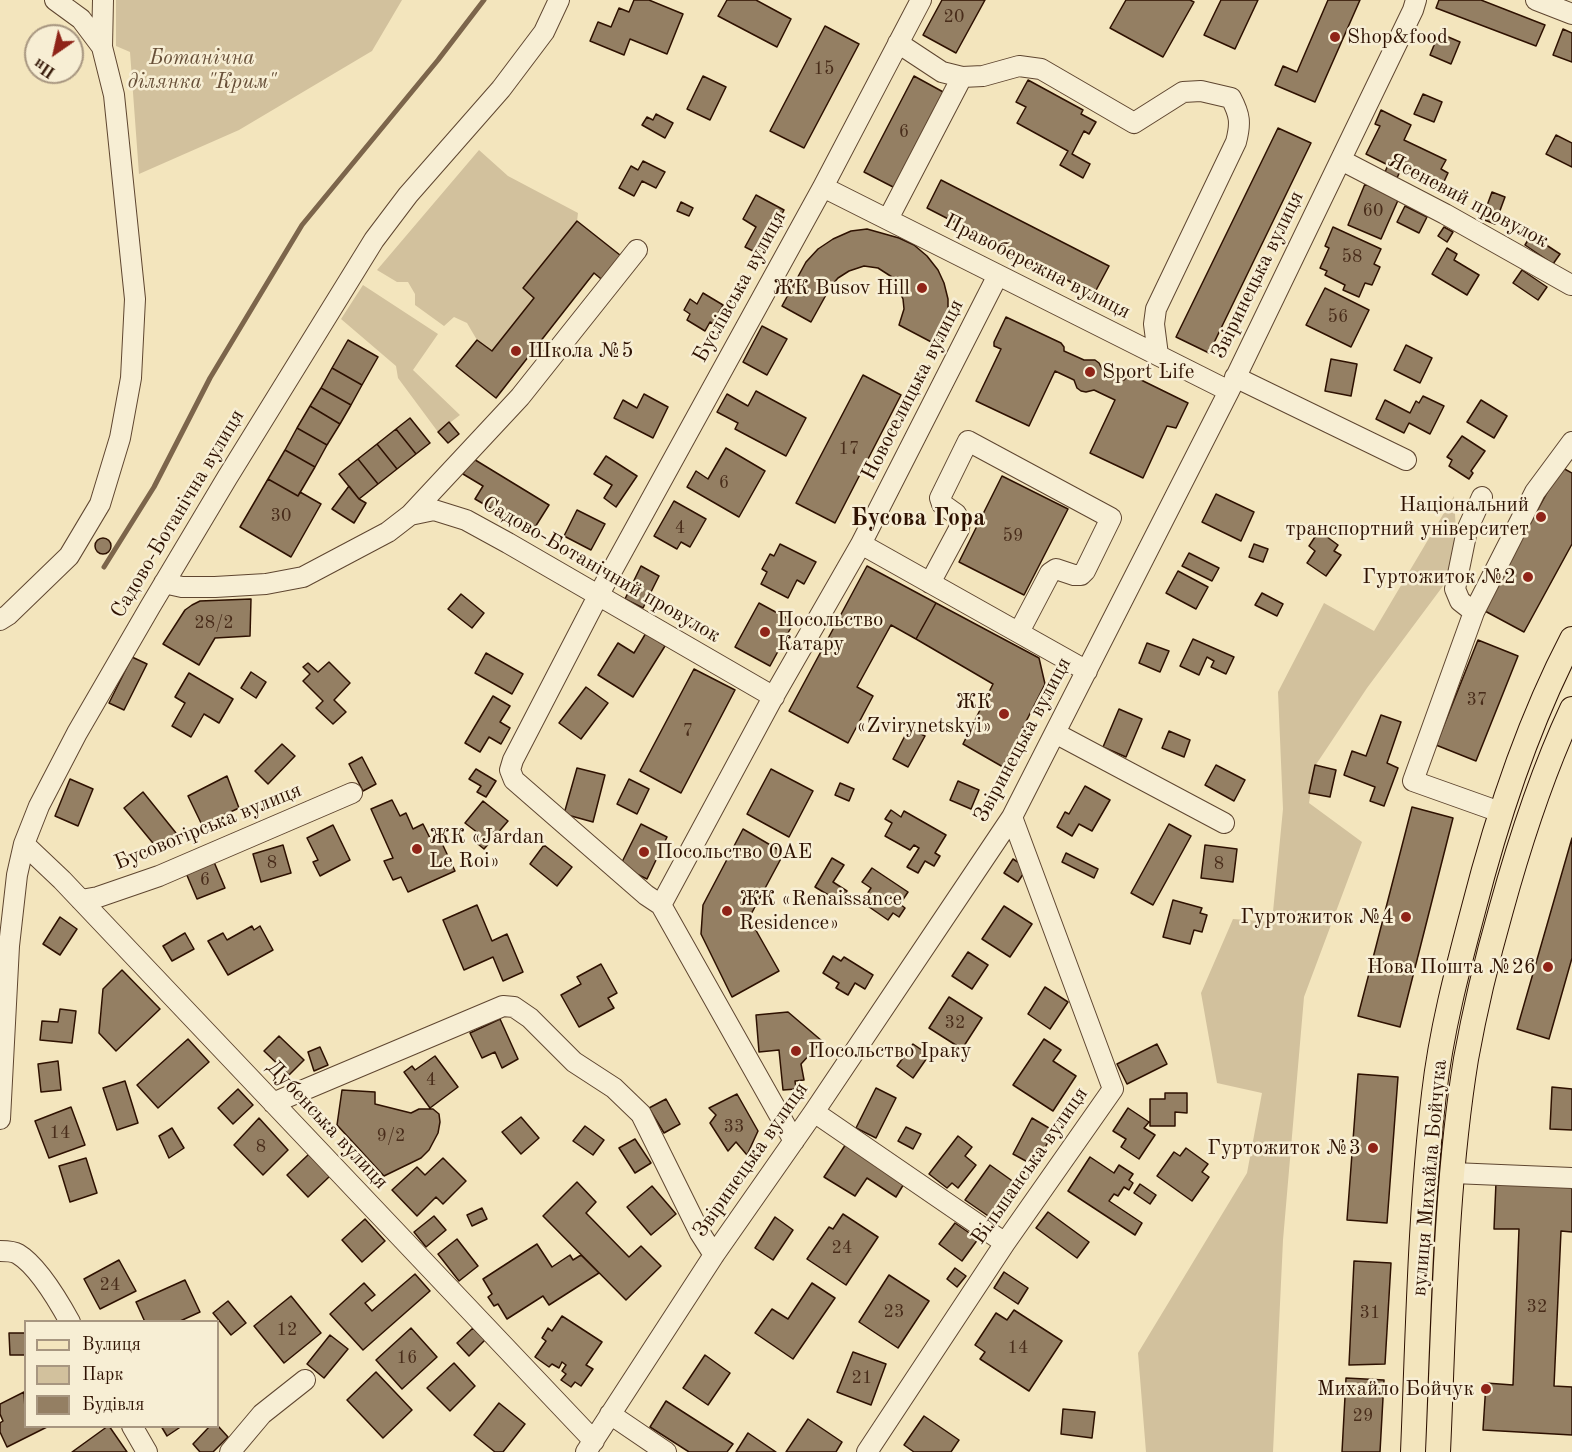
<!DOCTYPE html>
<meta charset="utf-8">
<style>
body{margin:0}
#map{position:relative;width:1572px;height:1452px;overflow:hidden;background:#f3e5bd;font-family:"Old Standard TT",serif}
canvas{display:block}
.legend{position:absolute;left:24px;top:1320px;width:195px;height:108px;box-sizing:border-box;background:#f7eed4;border:2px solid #a79680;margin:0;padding:8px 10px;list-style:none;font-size:18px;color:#2e1101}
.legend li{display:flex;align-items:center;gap:12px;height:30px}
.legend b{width:30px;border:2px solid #a79680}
.north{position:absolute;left:24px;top:24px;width:60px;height:60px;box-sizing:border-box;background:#f7eed4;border:2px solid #a79680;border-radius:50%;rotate:214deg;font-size:16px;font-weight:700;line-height:24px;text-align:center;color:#2e1101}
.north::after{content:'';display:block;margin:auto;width:21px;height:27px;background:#8f2418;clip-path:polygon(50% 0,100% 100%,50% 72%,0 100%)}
</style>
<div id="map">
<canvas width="1572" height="1452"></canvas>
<ul class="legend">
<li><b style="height:8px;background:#f3e5bd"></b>Вулиця</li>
<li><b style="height:16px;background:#d2c19d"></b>Парк</li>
<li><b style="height:16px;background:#947f63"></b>Будівля</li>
</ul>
<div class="north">Пн</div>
</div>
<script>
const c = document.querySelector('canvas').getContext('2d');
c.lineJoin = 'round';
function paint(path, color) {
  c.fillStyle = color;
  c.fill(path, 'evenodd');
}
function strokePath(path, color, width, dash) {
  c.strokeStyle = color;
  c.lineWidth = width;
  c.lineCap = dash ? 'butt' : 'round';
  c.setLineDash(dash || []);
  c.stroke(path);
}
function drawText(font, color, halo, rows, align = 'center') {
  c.font = font + ' "Old Standard TT",serif';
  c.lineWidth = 5;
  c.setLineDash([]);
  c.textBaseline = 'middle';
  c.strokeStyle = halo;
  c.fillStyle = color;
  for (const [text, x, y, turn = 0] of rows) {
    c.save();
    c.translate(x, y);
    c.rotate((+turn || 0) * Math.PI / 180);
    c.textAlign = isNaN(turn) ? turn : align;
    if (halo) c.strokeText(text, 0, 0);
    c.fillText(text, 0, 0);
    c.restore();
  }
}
paint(new Path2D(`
 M116,0H402L372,51L239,130L139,174L130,52L116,46Z
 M479,150L508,176L578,213L577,221L523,288L534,298L492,351L477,340L467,323L454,317L444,326L415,305V294L408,282H397L377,270Z
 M363,285L438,334L413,370L460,415L438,432L398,378L396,366L341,319Z
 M1454,496L1456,532L1446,582L1367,688L1315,766L1309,803L1362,842L1304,997L1283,1240L1273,1452H1146L1138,1353L1247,1173L1262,1093L1217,1083L1201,993L1233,919L1272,922L1283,809L1278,692L1324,603L1374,631Z`), '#d2c19d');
strokePath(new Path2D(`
 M104,567L154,487L210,378L302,225L438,60L484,0`), '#7c654b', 5);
const building = new Path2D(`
 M634,0H649L683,14L667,54L630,39L624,55L590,41L598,22L611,27L619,8L629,12Z
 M727,0H756L791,19L777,47L718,16Z
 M942,0H985L956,53L923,35Z
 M1126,0H1190L1194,2L1163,57L1110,28Z
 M1221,0H1258L1235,49L1204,35Z
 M1328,0H1360L1315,102L1275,85L1283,66L1297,72Z
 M1439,0H1481L1545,25L1536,46L1436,8Z
 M825,26L859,44L804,148L770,131Z
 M1563,29L1572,33V62L1553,55Z
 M1439,33L1460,42L1451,64L1430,55Z
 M703,76L726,87L710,120L687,109Z
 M914,76L945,93L895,188L864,172Z
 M1028,80L1083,110L1081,114L1096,122L1089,134L1084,131L1072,154L1090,164L1083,178L1060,165L1068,151L1017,123L1026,107L1016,102Z
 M1423,94L1442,102L1434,122L1414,114Z
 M1381,110L1411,125L1404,140L1446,160L1441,169L1448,173L1441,188L1401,169L1397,178L1385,172L1388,165L1366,154L1380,126L1375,124Z
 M656,114L673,123L665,138L642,125L647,117L653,120Z
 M1278,128L1311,143L1209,353L1176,337Z
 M1556,135L1572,143V167L1546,154Z
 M643,161L665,172L656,188L642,181L634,196L619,188L631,166L638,170Z
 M941,180L1109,266L1094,294L927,208Z
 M1365,184L1399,198L1381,239L1348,225Z
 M1492,192L1505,197L1495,224L1482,219Z
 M756,195L784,210L761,255L745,247L756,227L743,219Z
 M681,202L693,208L689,216L677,211Z
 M1405,206L1427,217L1419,233L1397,222Z
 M577,221L625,259L606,283L594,273L496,398L456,366L477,340L492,351L534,298L523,288Z
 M1333,227L1381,249L1374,264L1380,267L1372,285L1365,283L1359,297L1343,290L1345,285L1325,275L1327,271L1320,268L1329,248L1325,246Z
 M1444,227L1453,232L1447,242L1438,236Z
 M867,229L899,238L914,245L927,256L938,270L944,283L948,299V316L937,345L899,325L904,309L903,299L892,277L878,268L864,266L849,271L838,278L831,286L811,322L782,306L806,262L818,249L833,239L851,231Z
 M1531,235L1560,254L1553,264L1525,245Z
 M1447,248L1457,254L1454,260L1479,275L1467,295L1432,274Z
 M1522,270L1547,287L1538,300L1513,283Z
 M1325,288L1369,310L1351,347L1306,325Z
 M703,293L723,305L719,312L728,317L721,328L710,322L705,331L687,320L690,314L684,310L690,299L697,304Z
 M1006,317L1061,343L1064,347V351L1084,360H1095L1099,363L1102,369L1124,380L1128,376H1133L1188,403L1176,428L1167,426L1143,478L1090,453L1115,400L1094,390L1086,392L1081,391L1077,388L1074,380L1055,371L1029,426L976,401L1001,349L994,346V342Z
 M762,326L787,339L767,375L743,362Z
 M348,340L378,357L362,385L332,368Z
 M1406,345L1432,358L1420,383L1394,370Z
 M1331,359L1357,364L1351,396L1325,391Z
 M332,368L362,385L351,405L321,388Z
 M863,375L901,395L835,523L796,503Z
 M321,388L351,405L340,424L310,406Z
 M756,391L806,418L786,456L735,429L738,423L717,412L727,394L748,406Z
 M644,394L668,407L653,438L614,418L623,400L637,408Z
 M1423,396L1444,406L1430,434L1409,423L1404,433L1376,419L1385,400L1410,413L1416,401L1419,403Z
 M1481,400L1507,416L1494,438L1467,422Z
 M310,406L340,424L327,445L297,428Z
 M410,418L430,443L416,454L396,429Z
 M449,422L459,434L448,443L438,432Z
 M297,428L327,445L315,467L285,450Z
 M396,429L416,454L397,469L377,444Z
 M1462,436L1485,451L1471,471L1473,473L1469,479L1449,466L1452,460L1447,457Z
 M377,444L397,469L378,484L358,459Z
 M726,448L765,471L739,517L687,487L696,471L708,479Z
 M285,450L315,467L298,496L268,479Z
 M606,456L637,476L616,507L604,498L612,485L594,474Z
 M472,458L549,505L532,532L475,499L483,486L463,474Z
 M358,459L378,484L359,499L339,474Z
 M1561,467L1572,473V544L1524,632L1483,610Z
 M1002,476L1068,509L1024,595L959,562Z
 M268,479L298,496L300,492L321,504L291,557L240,527Z
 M349,486L359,499L366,503L354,523L332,509Z
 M1216,494L1254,512L1241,541L1202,522Z
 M674,501L706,519L690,547L681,542L677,549L654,536Z
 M577,510L605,524L591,550L564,536Z
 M1319,531L1338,545L1334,551L1341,555L1326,576L1307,563L1315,551L1309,546Z
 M95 546a8 8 0 1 1 16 0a8 8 0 1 1-16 0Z
 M780,544L816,562L804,584L797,580L788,598L761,584L767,572L762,569L770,554L774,556Z
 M1254,544L1268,549L1263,562L1249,557Z
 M1189,553L1219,568L1212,581L1182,566Z
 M641,566L659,576L643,608L625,599Z
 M867,566L936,603L916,639L891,625L857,687L873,696L848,743L789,711Z
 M1178,571L1208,587L1196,609L1166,593Z
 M1262,593L1283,604L1277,616L1255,605Z
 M461,594L484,613L472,628L448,609Z
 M251,599L250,636L215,638L199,665L163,644L185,610L192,605L200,601Z
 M759,603L794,622L770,666L735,647Z
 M936,603L1039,658L1045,684L1003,767L963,744L993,684L916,639Z
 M646,633L665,646L633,697L598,675L618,643L634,653Z
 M1193,639L1234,657L1226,674L1211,667L1214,661L1207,657L1199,675L1180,666Z
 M1478,640L1518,656L1476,761L1436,745Z
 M1147,643L1169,651L1160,672L1139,663Z
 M486,653L523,674L512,694L475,673Z
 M132,657L147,664L124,710L109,703Z
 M329,662L350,683L334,700L346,712L333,724L316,708L323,701L303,681L310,674L303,667L308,663L318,672Z
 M694,669L735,690L681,793L640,771Z
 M251,672L266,682L256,698L241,688Z
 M189,673L233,699L219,723L204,714L191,737L172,726L185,703L175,697Z
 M586,687L608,703L581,739L559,723Z
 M493,696L510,706L500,722L510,728L501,744L489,737L480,752L465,743Z
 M1119,709L1142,719L1126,757L1103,747Z
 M1381,715L1401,722L1387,763L1398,768L1384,806L1370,801L1375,787L1344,775L1352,751L1366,756Z
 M909,728L925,736L908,767L893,759Z
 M1169,731L1190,740L1184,757L1162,748Z
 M282,744L295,756L268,784L255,771Z
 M362,757L376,784L363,791L349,764Z
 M1216,765L1245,780L1234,801L1205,785Z
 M1315,765L1336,770L1330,797L1309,793Z
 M577,768L605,775L593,822L564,814Z
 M476,769L496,781L486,797L477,792L481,786L469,779Z
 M771,769L813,791L789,837L747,814Z
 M227,776L239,808L202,825L188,796Z
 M70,779L93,789L78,826L55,816Z
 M629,779L649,789L637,814L617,804Z
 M958,781L979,790L971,809L950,800Z
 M840,783L854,789L849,801L835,795Z
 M1085,786L1110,800L1092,831L1079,824L1072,836L1057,827L1065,812L1069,814Z
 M143,792L176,833L157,848L124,808Z
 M392,800L400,816L406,813L413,829L423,824L431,840L439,837L455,871L408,892L401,877L393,880L384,861L393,858L371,809Z
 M483,801L508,821L484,849L473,840L478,833L465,823Z
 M1412,807L1453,818L1400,1027L1358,1016Z
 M891,810L901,817L904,811L946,835L935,853L940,856L934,866L925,861L918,873L907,867L919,848L914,845L910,850L885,836L892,823L885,819Z
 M641,824L667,837L647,879L620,866Z
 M1169,824L1191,836L1153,905L1131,893Z
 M333,825L350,860L320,876L313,862L318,860L307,838Z
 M743,829L784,853L749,918L779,971L732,997L701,934L703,905Z
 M1572,838V958L1549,1039L1517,1029Z
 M283,845L291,873L261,882L253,854Z
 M544,845L572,867L557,886L530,864Z
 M1205,845L1237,849L1233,882L1201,878Z
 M1066,853L1098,869L1094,878L1062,862Z
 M832,858L844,865L833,882L847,891L840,902L815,887Z
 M1013,859L1027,868L1018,882L1004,873Z
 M214,862L225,888L197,899L186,873Z
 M872,868L908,892L900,904L905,908L899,917L893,913L888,920L862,902L871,888L862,882Z
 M1173,900L1202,908L1200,913L1207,915L1202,932L1194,930L1190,944L1163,937Z
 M477,905L492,941L507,934L523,972L503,981L493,957L464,970L443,920Z
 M1004,906L1032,924L1010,957L982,939Z
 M60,917L77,929L60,955L43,944Z
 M252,926L254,930L260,926L273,950L228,975L208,941L223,933L227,940Z
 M185,933L194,949L172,961L163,946Z
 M968,952L988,965L972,989L952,976Z
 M833,956L841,961L844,957L873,975L865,989L855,983L848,995L836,988L839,983L823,973Z
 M601,964L617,993L608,998L614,1008L579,1027L561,995L581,984L577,977Z
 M122,970L160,1009L116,1051L99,1033L103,989Z
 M1045,987L1068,1002L1050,1029L1028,1014Z
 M949,997L982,1018L962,1049L929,1028Z
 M60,1009L76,1011L72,1043L40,1040L42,1021L58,1022Z
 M788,1012L822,1041L801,1064L804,1080L795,1081L796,1089L783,1090L779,1050L759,1052L756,1015Z
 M500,1019L518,1059L502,1068L495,1052L482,1058L470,1033Z
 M279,1036L304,1060L289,1075L264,1051Z
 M188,1039L209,1062L158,1108L137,1085Z
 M1044,1039L1061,1050L1053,1061L1076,1076L1053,1111L1013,1085Z
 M913,1044L929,1055L913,1078L897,1066Z
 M1157,1044L1167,1064L1127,1084L1117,1064Z
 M320,1047L328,1065L314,1071L308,1052Z
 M435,1056L458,1087L430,1108L404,1072L412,1066L415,1070Z
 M58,1061L61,1090L41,1092L38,1064Z
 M1358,1074L1398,1077L1387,1223L1347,1220Z
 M125,1081L138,1123L117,1130L103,1088Z
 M1552,1087L1572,1089V1130L1550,1129Z
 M876,1088L896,1098L876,1138L856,1128Z
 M238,1089L253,1105L233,1124L218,1108Z
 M342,1090L375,1092V1104L411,1113L419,1109H433L439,1114L440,1122L438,1133L429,1150L421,1158L384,1176L337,1125Z
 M1165,1093H1187V1113L1175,1112V1126H1150V1099H1165Z
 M737,1094L758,1131L747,1155L736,1142L728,1151L710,1123L716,1115L709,1108Z
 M666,1099L680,1124L664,1133L649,1108Z
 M71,1107L85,1145L49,1158L35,1121Z
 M1128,1108L1149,1122L1144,1128L1155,1135L1139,1159L1121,1147L1126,1139L1113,1131Z
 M521,1117L539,1138L521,1154L502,1132Z
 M259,1118L288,1150L263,1175L234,1145Z
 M1032,1118L1054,1131L1035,1166L1013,1154Z
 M585,1126L604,1140L593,1155L573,1141Z
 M906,1127L921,1134L913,1149L898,1141Z
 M172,1128L184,1148L169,1158L159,1136Z
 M958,1136L972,1147L965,1156L976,1165L958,1188L952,1183L947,1188L929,1174Z
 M635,1139L651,1163L635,1173L619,1148Z
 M846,1144L905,1182L896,1197L867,1178L855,1196L824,1177Z
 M1186,1148L1208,1164L1202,1172L1209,1177L1192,1201L1157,1176L1174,1152L1180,1156Z
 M309,1154L330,1176L308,1197L287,1175Z
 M1090,1157L1114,1173L1119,1165L1133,1174L1129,1180L1133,1183L1129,1190L1124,1187L1118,1196L1114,1194L1109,1201L1142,1223L1135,1235L1068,1191Z
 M86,1158L97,1193L70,1202L59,1166Z
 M443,1158L466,1181L443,1204L436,1197L417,1216L392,1190L417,1167L425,1175Z
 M990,1165L1018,1185L994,1220L965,1200Z
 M577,1182L596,1202L586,1213L629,1257L641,1246L661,1266L626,1300L543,1216Z
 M1496,1182L1572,1185V1232L1561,1231L1554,1386L1572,1387V1435L1483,1430L1486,1383L1513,1385L1519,1229H1494Z
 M1140,1184L1156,1195L1150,1204L1134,1193Z
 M652,1186L676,1214L651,1235L627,1207Z
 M482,1208L487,1219L472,1226L467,1215Z
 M1048,1212L1089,1242L1077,1258L1036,1228Z
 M843,1214L878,1237L846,1285L807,1259L829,1227L833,1229Z
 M434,1216L446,1230L426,1247L414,1232Z
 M775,1217L793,1230L773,1260L755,1248Z
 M365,1219L385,1241L362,1262L342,1240Z
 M955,1223L978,1239L962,1261L939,1244Z
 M457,1239L478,1266L459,1281L438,1254Z
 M537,1244L552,1267L570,1255L573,1260L581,1255L599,1273L549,1305L543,1296L507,1319L498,1304L494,1306L488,1297L492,1294L483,1279Z
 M119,1260L136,1291L100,1309L84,1279Z
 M1354,1261L1391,1263L1385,1364L1349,1365Z
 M955,1268L966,1276L957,1287L947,1279Z
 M1004,1272L1028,1288L1018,1304L994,1288Z
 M415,1274L430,1291L363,1350L330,1314L364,1283L375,1295L365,1303L372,1311Z
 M889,1275L929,1301L898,1348L859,1322Z
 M185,1280L200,1312L178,1322H145L136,1302Z
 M812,1283L835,1298L793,1359L755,1333L772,1309L788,1319Z
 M291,1296L321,1333L284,1363L254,1326Z
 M228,1301L246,1323L231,1335L213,1313Z
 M1014,1310L1062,1341L1029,1391L980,1359L985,1352L975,1345L996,1313L1007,1320Z
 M562,1316L602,1342L586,1365L593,1369L581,1386L575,1382L571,1387L561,1380L566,1374L562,1371L566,1365L562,1362L559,1368L552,1364L549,1367L535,1357L546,1341L542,1338L548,1328L552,1331Z
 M411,1328L437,1357L402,1389L376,1360Z
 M473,1328L485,1340L469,1356L457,1343Z
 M9,1333H26V1355H10Z
 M330,1335L348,1349L324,1378L307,1364Z
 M853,1352L886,1364L871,1405L837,1392Z
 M705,1355L730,1373L708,1405L683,1388Z
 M454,1363L475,1386L450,1411L427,1388Z
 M376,1372L412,1410L383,1438L347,1400Z
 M1346,1378L1384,1380L1380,1452H1342Z
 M24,1392L26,1426H49L7,1447L0,1432V1423L3,1421L0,1414V1404Z
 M666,1401L733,1444L727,1452H689L650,1427Z
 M499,1403L525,1424L503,1452H495L474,1435Z
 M1063,1409L1095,1412L1092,1438L1061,1434Z
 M924,1416L959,1440L951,1452H914L904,1445Z
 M808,1419L842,1442L836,1452H786Z
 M109,1426L127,1452H72L108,1426Z
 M161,1426H182L167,1436Z
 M210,1426H218L228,1437L213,1452H200L193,1444Z
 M748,1433L776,1452H736Z`);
paint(building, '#947f63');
strokePath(building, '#2e1101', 1.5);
const minor = new Path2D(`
 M55,0L81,19L102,47
 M1536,0L1572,14
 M898,43L942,72L962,77L983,76L1019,66L1041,69L1134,123L1183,92L1201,91L1231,98C1240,115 1241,123 1236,142L1156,309L1154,324L1158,355
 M1341,160L1445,214L1571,285
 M823,187L1229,391
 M888,219L962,77
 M1235,377L1406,460
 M410,515L520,397L637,250
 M861,544L1087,671
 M164,583L182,587H215L266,584L303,577L388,532L410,515L434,510L466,520L508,543L774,697
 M930,583L959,529L960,521L956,514L942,504L940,498L968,441L1111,518L1085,571L1081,575H1074L1056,569L1050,573L1019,632
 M1474,612L1460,601L1455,589L1467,530L1482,497
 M0,620L8,615L69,556L100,504L120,438L131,378L135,299L114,95L102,47L103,0
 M1055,733L1224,823
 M1500,812L1413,781L1474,612L1535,492L1572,442
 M24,844L62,880L594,1441
 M81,900L98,897L159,876L352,793
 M661,905L771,701L861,544L998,275
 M273,1103L503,1006L514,1007L530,1018L574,1062L614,1088L641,1114L700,1233L714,1255
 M814,1112L1005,1243
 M0,1119L9,946L17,875L24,844L39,806L77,733L150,607L227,478L374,240L408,195L501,89L544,32L559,0
 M794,1141L661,905L646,895L514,780L510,770L513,760L598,596L823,187L921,0
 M1453,1173L1572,1178
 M0,1251C6,1251 13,1251 18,1254C38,1266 59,1302 70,1322
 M610,1414L666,1452
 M132,1426L147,1452
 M230,1452L262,1414L305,1380
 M586,1452L714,1255L814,1112L1012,817L1229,391L1413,10L1416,0
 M867,1452L1005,1243L1113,1089L1012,817`);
const major = new Path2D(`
 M1413,1452C1418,1333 1420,1212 1434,1094C1441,1032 1457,971 1473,911C1497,817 1527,725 1572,639
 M1438,1452C1444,1321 1445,1189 1466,1059C1475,1009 1487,959 1501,910C1520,841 1542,773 1572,709`);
strokePath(minor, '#5f4630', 22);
strokePath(major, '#2e1101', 26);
strokePath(minor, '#f7eed4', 20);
strokePath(major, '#f3e5bd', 24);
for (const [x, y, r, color] of [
 [1335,37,6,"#8f2418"],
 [922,288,6,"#8f2418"],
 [516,351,6,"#8f2418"],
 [1090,372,6,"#8f2418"],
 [1541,517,6,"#8f2418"],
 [1528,577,6,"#8f2418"],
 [765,632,6,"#8f2418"],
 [1004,714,6,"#8f2418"],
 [417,849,6,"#8f2418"],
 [644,852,6,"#8f2418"],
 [727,911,6,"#8f2418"],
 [1406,917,6,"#8f2418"],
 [1548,967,6,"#8f2418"],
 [796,1051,6,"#8f2418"],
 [1373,1148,6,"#8f2418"],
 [1486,1389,6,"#8f2418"]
]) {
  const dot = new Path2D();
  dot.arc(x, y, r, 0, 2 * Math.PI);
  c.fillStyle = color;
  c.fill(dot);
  strokePath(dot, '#f7eed4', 2);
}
drawText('18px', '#482c1a', null, [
 ["20",954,17],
 ["15",824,69],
 ["6",904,132],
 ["60",1373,211],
 ["58",1352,257],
 ["56",1338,317],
 ["17",849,449],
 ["6",724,483],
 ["30",281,516],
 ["4",680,528],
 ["59",1013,536],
 ["28/2",214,623],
 ["37",1477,700],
 ["7",688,731],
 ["8",272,863],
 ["8",1219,864],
 ["6",205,880],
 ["32",955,1023],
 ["4",431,1080],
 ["33",734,1127],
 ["14",60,1133],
 ["9/2",391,1136],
 ["8",261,1147],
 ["24",842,1248],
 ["24",110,1285],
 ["32",1537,1307],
 ["23",894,1312],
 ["31",1370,1313],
 ["12",287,1330],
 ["14",1018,1348],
 ["16",407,1358],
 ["21",862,1378],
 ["29",1363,1416]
]);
drawText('21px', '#2e1101', '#f7eed4', [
 ["Shop&food",1347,37],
 ["ЖК Busov Hill",910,288,"right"],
 ["Школа №5",528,351],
 ["Sport Life",1102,372],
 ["Національний",1529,505,"right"],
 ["транспортний університет",1529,529,"right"],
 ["Гуртожиток №2",1516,577,"right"],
 ["Посольство",777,620],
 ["Катару",777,644],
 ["ЖК",992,702,"right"],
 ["«Zvirynetskyi»",992,726,"right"],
 ["ЖК «Jardan",429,837],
 ["Le Roi»",429,861],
 ["Посольство ОАЕ",656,852],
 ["ЖК «Renaissance",739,899],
 ["Residence»",739,923],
 ["Гуртожиток №4",1394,917,"right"],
 ["Нова Пошта №26",1536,967,"right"],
 ["Посольство Іраку",808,1051],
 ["Гуртожиток №3",1361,1148,"right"],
 ["Михайло Бойчук",1474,1389,"right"]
], 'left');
drawText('italic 21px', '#674f38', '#f7eed4', [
 ["Ботанічна",202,58],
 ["ділянка \"Крим\"",202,82]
]);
drawText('21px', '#2e1101', '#f7eed4', [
 ["Ясеневий провулок",1468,201,28],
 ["Правобережна вулиця",1037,267,27],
 ["Звіринецька вулиця",1258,275,-64],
 ["Буслівська вулиця",740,287,-61],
 ["Новоселицька вулиця",913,390,-63],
 ["Садово-Ботанічна вулиця",178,514,-59],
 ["Садово-Ботанічний провулок",601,570,30],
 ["Звіринецька вулиця",1023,740,-62],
 ["Бусовогірська вулиця",208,827,-22],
 ["Дубенська вулиця",327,1125,47],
 ["Звіринецька вулиця",751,1160,-55],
 ["Вільшанська вулиця",1030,1166,-55],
 ["вулиця Михайла Бойчука",1430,1178,-85]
]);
drawText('bold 24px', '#2e1101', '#f7eed4', [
 ["Бусова Гора",918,519]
]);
</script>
